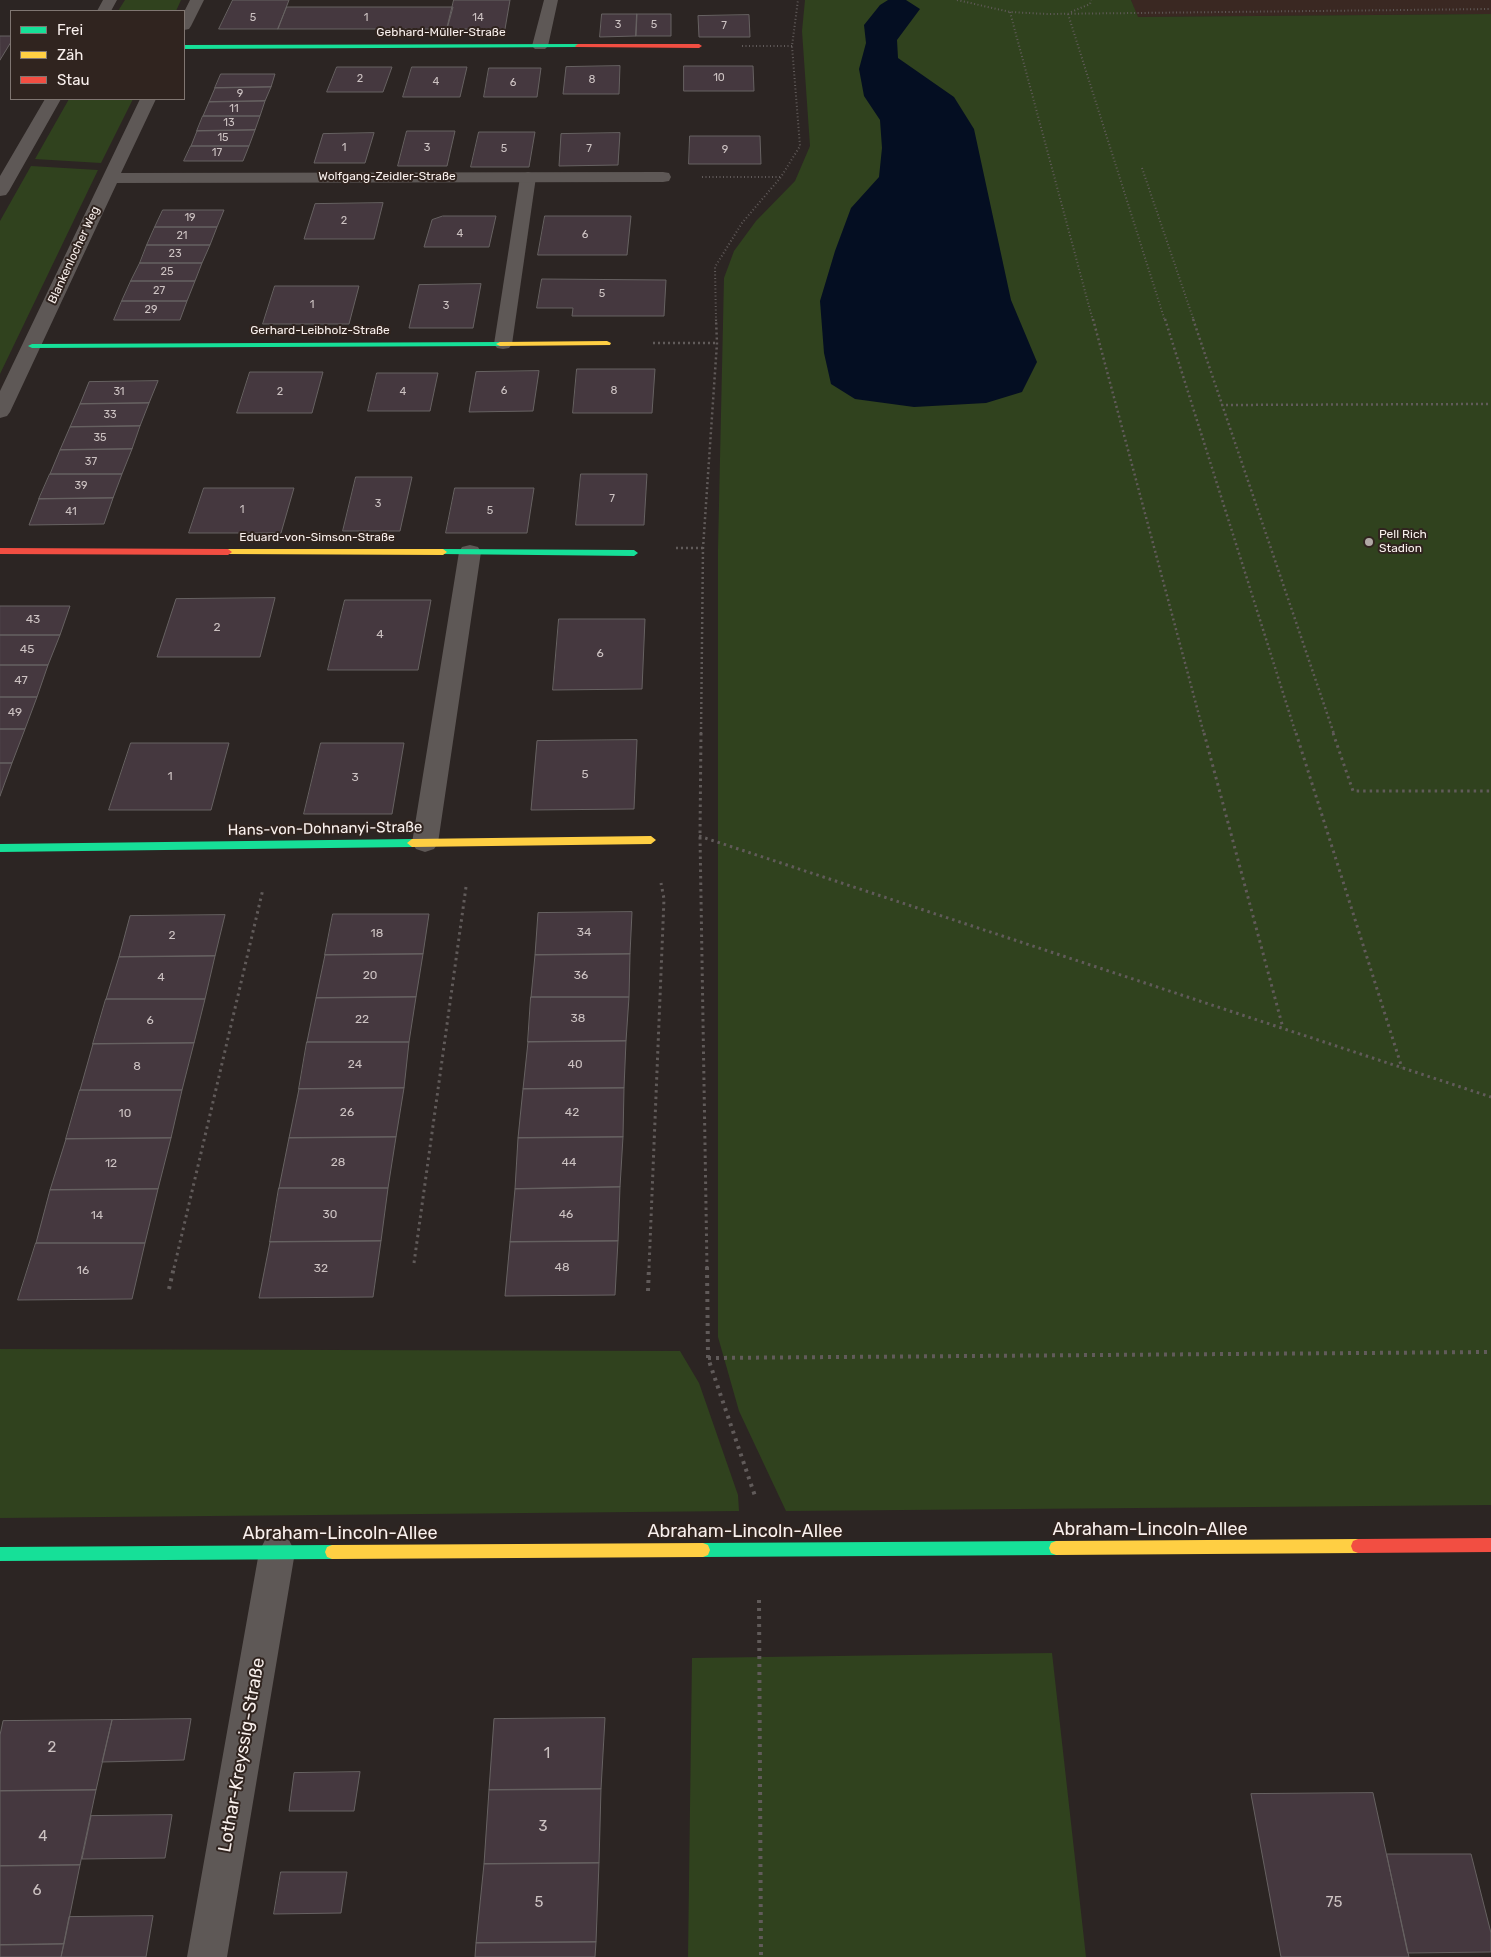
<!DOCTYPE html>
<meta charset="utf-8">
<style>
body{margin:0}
#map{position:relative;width:1491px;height:1957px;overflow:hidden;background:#2c2523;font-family:Rubik,sans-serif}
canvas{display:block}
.legend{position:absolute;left:10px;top:10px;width:175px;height:90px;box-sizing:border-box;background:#30241f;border:1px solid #807671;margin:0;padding:6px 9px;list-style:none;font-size:15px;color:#f9f0ed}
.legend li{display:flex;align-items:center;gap:10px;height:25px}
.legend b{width:25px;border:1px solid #807671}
</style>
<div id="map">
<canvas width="1491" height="1957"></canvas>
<ul class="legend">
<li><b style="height:6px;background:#16e098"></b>Frei</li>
<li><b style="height:6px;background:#ffcf43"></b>Zäh</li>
<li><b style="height:6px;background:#f24e42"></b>Stau</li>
</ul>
</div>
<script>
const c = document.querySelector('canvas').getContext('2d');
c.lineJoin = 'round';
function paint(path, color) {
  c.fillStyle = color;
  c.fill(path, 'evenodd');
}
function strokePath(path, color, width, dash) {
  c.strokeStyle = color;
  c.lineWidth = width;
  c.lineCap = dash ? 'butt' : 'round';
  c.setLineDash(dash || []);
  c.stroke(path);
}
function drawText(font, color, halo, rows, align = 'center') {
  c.font = font + ' Rubik,sans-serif';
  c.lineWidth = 4;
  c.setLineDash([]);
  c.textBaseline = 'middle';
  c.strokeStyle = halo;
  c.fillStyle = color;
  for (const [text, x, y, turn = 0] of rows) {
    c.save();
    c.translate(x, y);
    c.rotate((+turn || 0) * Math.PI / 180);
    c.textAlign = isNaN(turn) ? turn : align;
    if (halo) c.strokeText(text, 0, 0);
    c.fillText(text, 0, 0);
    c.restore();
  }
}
paint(new Path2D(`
 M1131,0H1491V14L1137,17Z`), '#3a2822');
paint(new Path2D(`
 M125,0H181L176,11H118Z
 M805,0H1131L1138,17L1491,14V1505L786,1511L739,1411L718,1337V549L724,278L734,251L756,221L795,181L810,146L802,31Z
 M69,99H133L101,163L35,159Z
 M31,166L98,170L0,374V221Z
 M0,1349L680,1351L699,1383L738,1495L739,1511L0,1518Z
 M1052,1653L1086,1957H688L692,1658Z`), '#30421e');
paint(new Path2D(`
 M888,0H906L920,9L897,40L898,58L954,97L974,129L1011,300L1037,362L1022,392L986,403L914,407L855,399L831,384L824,353L820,301L835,251L851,208L879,177L882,148L880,120L864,96L859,69L866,43L864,25L880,5Z`), '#040e22');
const building = new Path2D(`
 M233,0H289L278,29H219Z
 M454,0H510L505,29H447Z
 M287,7H453L447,29H278Z
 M602,14H637L636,36L600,37Z
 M637,14H671V36H636Z
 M749,15L750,37H699L698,16Z
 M0,36H11V42L0,60Z
 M620,66L619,94H563L566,67Z
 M684,66H753L754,91H684Z
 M337,67H392L383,92H327Z
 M412,67H467L460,97H403Z
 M489,68H541L537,97H484Z
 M221,74H275L271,87L215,88Z
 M271,87L265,101L209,102L215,88Z
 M265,101L260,116H203L209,102Z
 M203,116H260L255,130L197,131Z
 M255,130L249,146H191L197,131Z
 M407,131H455L447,166H398Z
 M479,132H535L529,167H471Z
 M374,133L365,163H314L323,134Z
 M620,133L618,165L559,166L561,134Z
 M690,136H760L761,164H689Z
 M191,146H249L243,161H184Z
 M383,203L374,239H304L315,204Z
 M163,210H224L217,227H155Z
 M443,216H496L489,247H424L432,220Z
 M545,216H631L627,255H538Z
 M155,227H217L210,245H147Z
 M147,245H210L202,263H140Z
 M140,263H202L195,281H131Z
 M542,279L666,280L664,316H572L573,308H537Z
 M131,281H195L187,301H122Z
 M481,284L473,328H409L419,285Z
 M275,286H359L349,324H263Z
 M122,301H187L180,320H114Z
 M577,369H655L652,413H573Z
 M539,371L533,411L469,412L476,372Z
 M250,372H323L312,413H237Z
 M377,373H438L430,411H368Z
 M158,381L149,403L80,404L89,382Z
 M149,403L140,426L70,427L80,404Z
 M140,426L132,449L60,450L70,427Z
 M132,449L122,474H50L60,450Z
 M50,474H122L113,498L39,499Z
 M581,474H647L644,525H576Z
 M356,477H412L400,531H343Z
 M204,488H294L281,533H189Z
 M455,488H534L527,533H446Z
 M113,498L104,524L29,525L39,499Z
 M275,598L260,657H157L176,599Z
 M345,600H431L418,670H328Z
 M0,606H70L60,635H0Z
 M559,619H645L642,689L553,690Z
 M0,635H60L48,665H0Z
 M0,665H48L37,697H0Z
 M0,697H37L25,729H0Z
 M0,729H25L12,763H0Z
 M637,740L634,809L531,810L537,741Z
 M131,743H229L211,810H109Z
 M321,743H404L392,814H304Z
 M0,763H12L0,796Z
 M632,912L630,954L535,955L538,913Z
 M333,914H429L423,954L325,955Z
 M225,915L215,956L119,957L130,916Z
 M423,954L416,997L316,998L325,955Z
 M630,954L629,997H531L535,955Z
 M215,956L205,999H106L119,957Z
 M416,997L409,1042H307L316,998Z
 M531,997H629L626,1041L528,1042Z
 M106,999H205L194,1043L93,1044Z
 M626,1041L624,1088L523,1089L528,1042Z
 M307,1042H409L404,1088L299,1089Z
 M194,1043L182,1090H80L93,1044Z
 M404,1088L396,1137L289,1138L299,1089Z
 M624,1088L623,1137L518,1138L523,1089Z
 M80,1090H182L171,1138L66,1139Z
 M396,1137L388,1188H279L289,1138Z
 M623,1137L620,1187L515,1189L518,1138Z
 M171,1138L158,1189L50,1190L66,1139Z
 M620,1187L618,1241L510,1242L515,1189Z
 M279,1188H388L381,1241L270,1242Z
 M158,1189L145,1243H36L50,1190Z
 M381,1241L373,1297L259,1298L270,1242Z
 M618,1241L615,1295L505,1296L510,1242Z
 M36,1243H145L132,1299L18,1300Z
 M605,1718L601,1789L489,1790L494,1719Z
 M191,1719L184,1760L102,1762L112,1720Z
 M112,1720L96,1790L0,1791V1735L3,1721Z
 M360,1772L354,1811H289L294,1773Z
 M601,1789L599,1863L484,1864L489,1790Z
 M96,1790L80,1865L0,1866V1791Z
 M1373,1793L1409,1957H1281L1251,1794Z
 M172,1815L165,1858L82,1859L91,1816Z
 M1387,1854H1471L1491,1933V1952L1408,1953Z
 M599,1863L596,1942L476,1943L484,1864Z
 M80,1865L64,1944L0,1945V1866Z
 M281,1872H347L341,1913L274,1914Z
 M153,1916L146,1957H61L69,1917Z
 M596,1942L595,1957H475L476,1943Z
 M64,1944L61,1957H0V1945Z`);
paint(building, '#45383f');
strokePath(building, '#676262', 1);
strokePath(new Path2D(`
 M957,0L1010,12L1047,14L1491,9
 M1010,12L1093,321
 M1071,12L1090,4L1091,0
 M1068,14L1165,321
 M742,46H792
 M1142,168L1194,321
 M702,177H781
 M716,321L715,267L742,223L781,177L800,146L792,46L798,0`), '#615b5a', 2, [1, 2.5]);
strokePath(new Path2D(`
 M1093,319L1204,734
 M1165,319L1296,734
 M1193,319L1334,734
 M653,343H717
 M1221,405L1491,404
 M676,548H703
 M701,734L703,548L717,343L716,319`), '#615b5a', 2.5, [2, 3]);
strokePath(new Path2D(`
 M701,733L700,836L707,1268
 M1204,733L1283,1028
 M1296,733L1402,1068
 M1333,733L1353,791H1491
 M699,836L1491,1097
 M414,1263L466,887
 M174,1268L263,889
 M649,1268L664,899L661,883`), '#615b5a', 3, [2.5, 4]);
strokePath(new Path2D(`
 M707,1267L708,1358L756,1499
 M169,1289L174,1267
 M648,1291L649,1267
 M708,1358L1491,1352
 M759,1600L761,1957`), '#615b5a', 4, [3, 5]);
paint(new Path2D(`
 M528,172L534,174L536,177L512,344L509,348L503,349L497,348L494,344L520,177L522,174Z`), '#5e5856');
paint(new Path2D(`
 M103,0H117L111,11H97Z
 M190,0H204L191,26L189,29L184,30V12Z
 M544,0H558L548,46L545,49H535L532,46Z
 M45,99H61L9,191L6,195L0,196V176Z
 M140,99H156L121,173L663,172L669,173L671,177L669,181L663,182L117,183L10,412L7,416L0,418V391Z
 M470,545L478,547L481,552L438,843L434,849L425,852L416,849L412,843L459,552L462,547Z
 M277,1536L289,1540L295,1552L227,1957H187L259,1552L265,1540Z`), '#5e5856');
paint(new Path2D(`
 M578,44L581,46L580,47L184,49V45Z
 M500,342H503V346L32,348L28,346L32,344Z
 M443,549L634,550L638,553L634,556L440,554L439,552Z
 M412,839L417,843L412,847L0,852V844Z
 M1056,1541L1061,1543L1063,1548L1061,1553L1056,1555L703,1557L698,1555L696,1550L698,1545L703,1543Z
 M332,1545L337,1547L339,1552L337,1557L332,1559L0,1561V1547Z`), '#16e098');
paint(new Path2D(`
 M607,341L611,343L610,345L500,346L496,344L500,342Z
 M228,549H443L447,552L443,555L225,554L224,552Z
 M651,836L656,840L651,844L412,847L407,843L412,839Z
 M1358,1539L1363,1541L1365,1546L1363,1551L1358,1553L1056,1555L1051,1553L1049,1548L1051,1543L1056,1541Z
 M703,1543L708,1545L710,1550L708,1555L703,1557L332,1559L327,1557L325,1552L327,1547L332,1545Z`), '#ffcf43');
paint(new Path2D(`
 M578,44H699L702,46L699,48L576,47L575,46Z
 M0,548L228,549L232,552L228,555L0,554Z
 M1491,1538V1552L1358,1553L1353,1551L1351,1546L1353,1541L1358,1539Z`), '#f24e42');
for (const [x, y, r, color] of [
 [1369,542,5,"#b1a9a6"]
]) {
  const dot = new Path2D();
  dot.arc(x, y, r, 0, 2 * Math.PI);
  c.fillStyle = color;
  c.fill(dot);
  strokePath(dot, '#30241f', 2);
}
drawText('11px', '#ccc2c2', null, [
 ["5",253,18],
 ["1",366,18],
 ["14",478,18],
 ["3",618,25],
 ["5",654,25],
 ["7",724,26],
 ["10",719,78],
 ["2",360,79],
 ["8",592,80],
 ["4",436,82],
 ["6",513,83],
 ["9",240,94],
 ["11",234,109],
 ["13",229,123],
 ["15",223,138],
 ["1",344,148],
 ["3",427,148],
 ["5",504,149],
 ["7",589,149],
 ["9",725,150],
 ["17",217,153],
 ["19",190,218],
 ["2",344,221],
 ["4",460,234],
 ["6",585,235],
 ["21",182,236],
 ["23",175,254],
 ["25",167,272],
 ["27",159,291],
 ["5",602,294],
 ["1",312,305],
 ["3",446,306],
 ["29",151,310],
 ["6",504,391],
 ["8",614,391],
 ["31",119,392],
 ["2",280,392],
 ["4",403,392],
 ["33",110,415],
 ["35",100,438],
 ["37",91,462],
 ["39",81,486],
 ["7",612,499],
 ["3",378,504],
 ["1",242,510],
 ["5",490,511],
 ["41",71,512]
]);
drawText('12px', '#f9f0ed', '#30241f', [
 ["Gebhard-Müller-Straße",441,33],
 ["Wolfgang-Zeidler-Straße",387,177],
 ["Blankenlocher Weg",74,255,-65],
 ["Gerhard-Leibholz-Straße",320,331],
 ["Eduard-von-Simson-Straße",317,538]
]);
drawText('12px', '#f9f0ed', '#30241f', [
 ["Pell Rich",1379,535],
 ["Stadion",1379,549]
], 'left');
drawText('12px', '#ccc2c2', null, [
 ["43",33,620],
 ["2",217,628],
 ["4",380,635],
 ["45",27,650],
 ["6",600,654],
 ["47",21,681],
 ["49",15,713],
 ["5",585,775],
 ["1",170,777],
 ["3",355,778],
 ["34",584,933],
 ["18",377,934],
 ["2",172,936],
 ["20",370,976],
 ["36",581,976],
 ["4",161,978],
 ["38",578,1019],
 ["22",362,1020],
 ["6",150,1021],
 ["24",355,1065],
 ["40",575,1065],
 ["8",137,1067],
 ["26",347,1113],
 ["42",572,1113],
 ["10",125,1114],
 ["28",338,1163],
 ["44",569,1163],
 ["12",111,1164],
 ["30",330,1215],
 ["46",566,1215],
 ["14",97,1216],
 ["48",562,1268],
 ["32",321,1269],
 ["16",83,1271]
]);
drawText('15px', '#f9f0ed', '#30241f', [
 ["Hans-von-Dohnanyi-Straße",325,829,-1]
]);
drawText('15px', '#ccc2c2', null, [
 ["2",52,1748],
 ["1",547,1754],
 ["3",543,1827],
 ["4",43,1837],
 ["6",37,1891],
 ["5",539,1903],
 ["75",1334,1903]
]);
drawText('18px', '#f9f0ed', '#30241f', [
 ["Abraham-Lincoln-Allee",1150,1530],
 ["Abraham-Lincoln-Allee",745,1532],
 ["Abraham-Lincoln-Allee",340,1534],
 ["Lothar-Kreyssig-Straße",242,1755,-80]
]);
</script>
